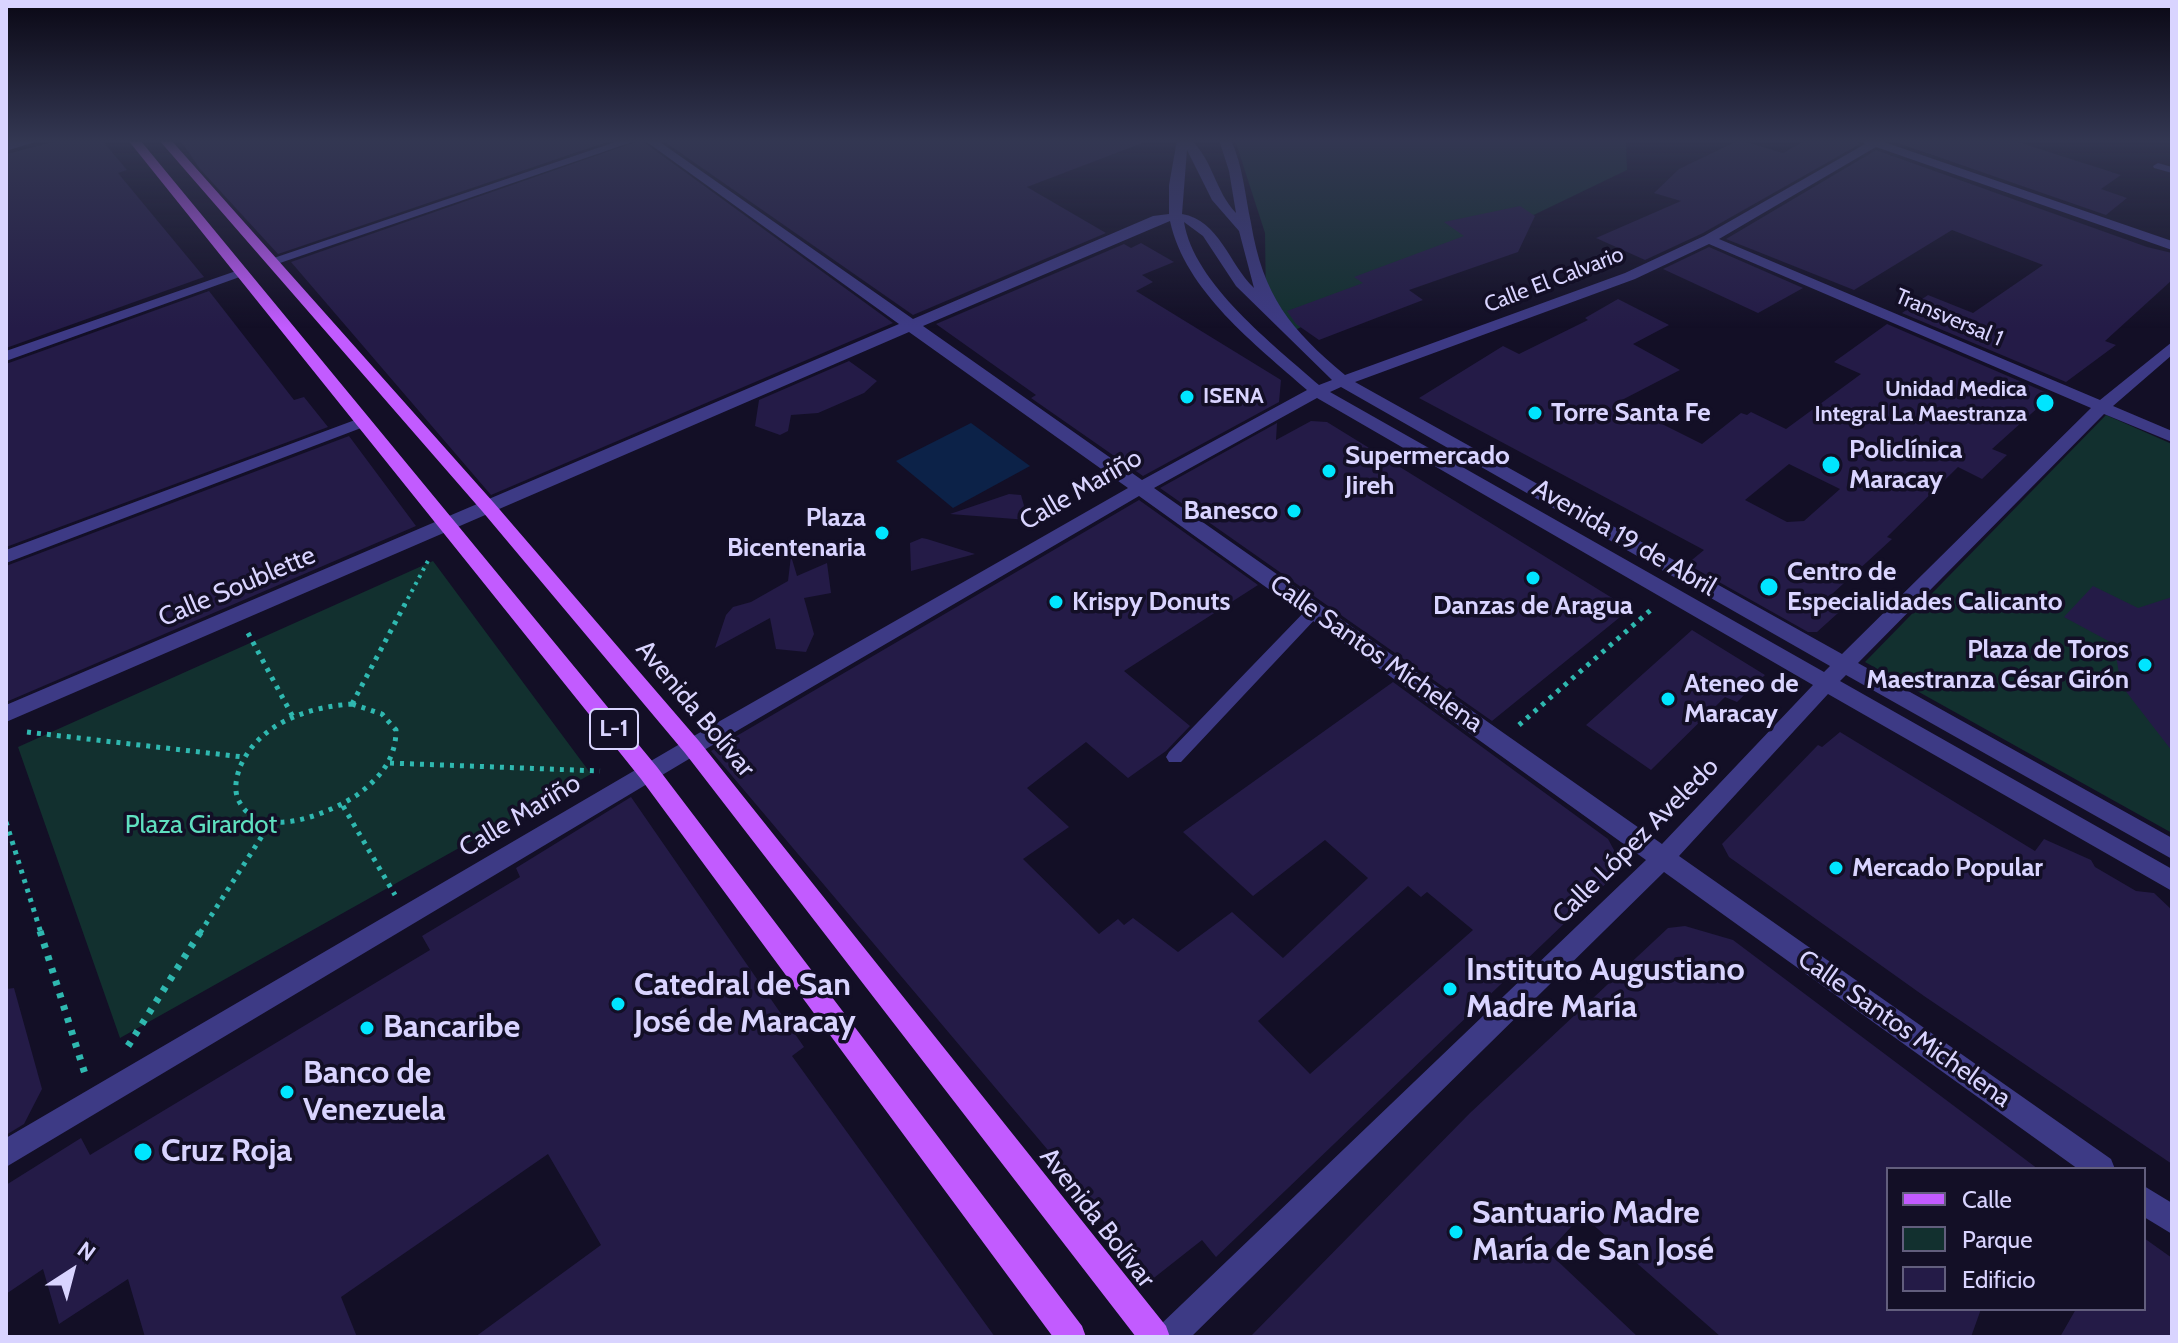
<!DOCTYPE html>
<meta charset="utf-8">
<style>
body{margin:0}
#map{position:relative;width:2178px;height:1343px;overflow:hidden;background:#130f26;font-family:Cabin,sans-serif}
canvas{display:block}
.frame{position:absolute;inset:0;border:8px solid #d9d4ff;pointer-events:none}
.legend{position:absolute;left:1886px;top:1167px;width:260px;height:144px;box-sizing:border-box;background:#130f26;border:2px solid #625e7d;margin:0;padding:10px 14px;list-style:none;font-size:24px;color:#d9d4ff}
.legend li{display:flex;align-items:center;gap:16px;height:40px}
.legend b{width:40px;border:2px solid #625e7d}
.north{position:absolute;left:32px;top:1231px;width:80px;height:80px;-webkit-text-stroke:6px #130f26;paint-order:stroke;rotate:36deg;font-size:22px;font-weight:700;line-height:32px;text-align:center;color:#d9d4ff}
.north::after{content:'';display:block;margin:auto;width:28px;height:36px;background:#d9d4ff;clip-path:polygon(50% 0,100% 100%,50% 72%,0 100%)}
</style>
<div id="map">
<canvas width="2178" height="1343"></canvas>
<div class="frame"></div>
<ul class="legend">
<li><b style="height:10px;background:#c25bff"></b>Calle</li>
<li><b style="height:22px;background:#12302f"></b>Parque</li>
<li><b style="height:22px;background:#241b47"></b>Edificio</li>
</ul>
<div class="north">N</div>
</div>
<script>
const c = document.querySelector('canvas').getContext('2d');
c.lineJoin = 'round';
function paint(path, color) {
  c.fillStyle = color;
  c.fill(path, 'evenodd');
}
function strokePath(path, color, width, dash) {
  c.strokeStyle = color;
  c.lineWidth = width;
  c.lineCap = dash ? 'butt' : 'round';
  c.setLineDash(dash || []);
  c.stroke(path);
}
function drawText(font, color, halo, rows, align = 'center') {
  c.font = font + ' Cabin,sans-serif';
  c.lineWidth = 7;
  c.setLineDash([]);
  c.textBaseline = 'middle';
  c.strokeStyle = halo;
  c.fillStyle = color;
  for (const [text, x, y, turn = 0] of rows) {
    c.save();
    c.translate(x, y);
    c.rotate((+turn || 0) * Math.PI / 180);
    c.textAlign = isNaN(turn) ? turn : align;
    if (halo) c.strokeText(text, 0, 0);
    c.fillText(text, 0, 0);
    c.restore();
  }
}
paint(new Path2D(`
 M1235,140H1626L1627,170L1293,331L1266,305L1265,233Z
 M2106,415L2172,444V833L1865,662Z
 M433,561L591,774L120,1038L18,747Z`), '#12302f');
paint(new Path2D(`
 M971,423L1030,466L953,508L896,461Z`), '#0c2248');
paint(new Path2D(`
 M61,140H102L127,170L118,173L204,277L6,348V154Z
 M180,140H613L278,254L200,169Z
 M641,140L893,323L491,495L291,262Z
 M662,140H1145V142L1027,187L1106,233L913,315Z
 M1739,140L1783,153L1806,140H1857L1860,144L1703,233L1645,260L1596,238L1681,201L1654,193L1679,169Z
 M1889,140H2012L2121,175L2101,189L2127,198L2106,215Z
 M1876,150L2147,247L2172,253V280L2105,341L2116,345L2066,382L1902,313L1928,295L1973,313L2043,265L1952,230L1854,290L1726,239Z
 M1520,206L1535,216L1518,252L1409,290L1423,300L1319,340L1296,324L1287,311L1363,283L1354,277L1464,236L1444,222Z
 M1141,243L1174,262L1142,275L1153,282L1136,291L1281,380L1279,402L1143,476L1031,398L1036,395L936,324L1124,244L1131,248Z
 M1709,247L1803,288L1758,313L1663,269Z
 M209,291L294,400L304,397L328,427L6,547V364Z
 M1618,299L1669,325L1633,344L1680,370L1618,402L1702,444L1741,413L1747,415L1751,412L1786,429L1861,374L1834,362L1887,324L2052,395L1992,449L2007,455L1982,479L1958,467L1887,537L1892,539L1831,595L1848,604L1817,632H1808L1687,564L1704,550L1419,398L1503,346L1519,354L1588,320L1585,318ZM1789,464L1840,489L1804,521L1787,522L1745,500Z
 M849,361L877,381L864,393L818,413L791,415L788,431L780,435L755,426L759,400Z
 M1311,421L1327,422L1630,609L1492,721L1160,488L1277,423L1276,440Z
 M349,436L416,526L6,702V566Z
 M1009,494L1021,495L1028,520L950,514Z
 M1139,500L1258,585L1124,671L1190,726L1166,751L1128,778L1086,742L1027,788L1069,827L1023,859L1099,934L1118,919L1124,925L1133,918L1178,952L1232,912L1283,958L1368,878L1325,840L1253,896L1183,832L1393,682L1608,839L1620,861L1618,872L1216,1257L1202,1240L1150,1281L1058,1162L711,751ZM1408,886L1421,897L1427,892L1473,930L1310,1074L1258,1021Z
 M922,538L927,539L975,554L911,571L910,543Z
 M791,556L797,576L827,563L831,593L804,598L814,634L806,652L776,649L770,618L715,648L726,615L733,607L751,602L788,581Z
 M2093,586L2138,608L2172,597V751L2121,685L2114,644L2064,617Z
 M1692,630L1765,675L1737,702L1725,697L1651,770L1586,725Z
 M1840,732L2035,851L2044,839L2091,860L2095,867L2136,891L2154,893L2172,910V1164L1924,996L1729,857L1722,844L1818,745L1822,747Z
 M631,797L804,1047L792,1056L995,1337H475L601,1245L548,1154L341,1297L357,1337H145L128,1279L59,1324L43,1269L6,1294V1185L81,1138L90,1155L430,950L422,936L520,877L516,868Z
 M1685,926L1733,940L2038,1169H1888V1309H1981L1971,1337H1721L1582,1215L1548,1252L1638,1337H1250L1470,1113L1668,928Z
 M14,988L42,1089L24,1124L6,1135V989Z
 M2144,1238L2172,1258V1337H2060L2076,1309H2144Z`), '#241b47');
strokePath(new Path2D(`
 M404,606L430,557`), '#2fb8b0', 4, [3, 5]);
strokePath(new Path2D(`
 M248,633L293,717
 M352,704L382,714L396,730C396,759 380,778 357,795C330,813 262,842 240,803C233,792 236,778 240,767C259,723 308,707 352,704Z
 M352,704L405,604
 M1519,725L1653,608
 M27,732L243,757
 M390,763L600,771
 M343,806L395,895
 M6,822L41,933
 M200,933L271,822`), '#2fb8b0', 5, [4, 6]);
strokePath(new Path2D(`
 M40,931L85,1074
 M128,1046L201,931`), '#2fb8b0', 7, [5, 8]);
paint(new Path2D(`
 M2158,163L2172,167V173L2154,168L2153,166Z
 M1314,606L1319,607L1322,611L1319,615L1181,762H1169L1166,757L1169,752L1309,607Z`), '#3d3a85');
paint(new Path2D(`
 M621,140H638L277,264L265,261Z
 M236,271L248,274L6,361V351Z`), '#3d3a85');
paint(new Path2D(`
 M21,140H41L6,151V143Z
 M644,140H657L913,319L1153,216L1169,214V185L1177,140H1191C1213,160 1215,191 1236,213L1229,171L1219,140H1231C1243,166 1245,195 1251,223C1263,296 1290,329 1345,375L1625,273L1704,236L1865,144L1860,140H1886L1884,142L2172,241V250L1876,147L1719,239L2100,400L2172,342V355L2113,406L2172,431V442L2104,414L1858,663L2172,838V859L1846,675L1840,681L2172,869V891L1828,694L1679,856L2111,1159L2115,1169H2078L1664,872L1191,1337H1155L1159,1326L1646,860L1139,496L699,753L6,1167V1138L685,741L1128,488L909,332L6,722V705L899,324ZM1187,150L1212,200L1239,231L1254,288C1229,264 1219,220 1182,214ZM1170,221C1185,291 1256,345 1307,390L1142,480L923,326ZM1184,222L1203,236L1236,286L1332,380L1319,385C1274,345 1194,284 1184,222ZM1709,244L2091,408L1842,654L1355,382L1635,279ZM1341,387L1830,666L1824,672L1330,392ZM1317,398L1813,685L1662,844L1154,488Z
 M363,417L369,419V425L6,563V550Z
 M2144,1186L2172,1203V1234L2144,1217Z`), '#3d3a85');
paint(new Path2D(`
 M128,140H140L657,767L1082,1326L1086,1337H1053L641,779Z
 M159,140H171L494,503L699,741L1166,1326L1170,1337H1136L685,753L482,511Z`), '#c25bff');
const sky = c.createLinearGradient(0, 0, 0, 328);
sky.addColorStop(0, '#0a0815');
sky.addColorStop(0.43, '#333752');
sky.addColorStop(1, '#33375200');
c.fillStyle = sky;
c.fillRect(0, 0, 2178, 328);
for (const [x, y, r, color] of [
 [1187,397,8,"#00e5ff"],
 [2045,403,10,"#00e5ff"],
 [1535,413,8,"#00e5ff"],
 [1831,465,10,"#00e5ff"],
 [1329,471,8,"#00e5ff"],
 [1294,511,8,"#00e5ff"],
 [882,533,8,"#00e5ff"],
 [1533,578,8,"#00e5ff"],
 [1769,587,10,"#00e5ff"],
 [1056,602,8,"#00e5ff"],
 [2145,665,8,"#00e5ff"],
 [1668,699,8,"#00e5ff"],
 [1836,868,8,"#00e5ff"],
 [1450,989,8,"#00e5ff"],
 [618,1004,8,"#00e5ff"],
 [367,1028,8,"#00e5ff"],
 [287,1092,8,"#00e5ff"],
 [143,1152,10,"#00e5ff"],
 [1456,1232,8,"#00e5ff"]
]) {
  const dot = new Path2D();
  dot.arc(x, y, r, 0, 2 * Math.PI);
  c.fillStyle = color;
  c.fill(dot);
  strokePath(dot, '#130f26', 3);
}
drawText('22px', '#d9d4ff', '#130f26', [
 ["Calle El Calvario",1554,280,-21],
 ["Transversal 1",1949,318,23]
]);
drawText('bold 22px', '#d9d4ff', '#130f26', [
 ["Unidad Medica",2027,390],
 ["Integral La Maestranza",2027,415],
 ["ISENA",1203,397,"left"]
], 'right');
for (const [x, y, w] of [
 [614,729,48]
]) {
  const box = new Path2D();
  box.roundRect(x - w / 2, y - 20, w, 40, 6);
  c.fillStyle = '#130f26';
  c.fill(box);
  strokePath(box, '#d9d4ff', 2);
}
drawText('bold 24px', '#d9d4ff', null, [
 ["L-1",614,729]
]);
drawText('bold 26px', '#d9d4ff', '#130f26', [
 ["Torre Santa Fe",1551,413],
 ["Policlínica",1849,450],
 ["Maracay",1849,480],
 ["Supermercado",1345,456],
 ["Jireh",1345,486],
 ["Banesco",1278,511,"right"],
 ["Plaza",866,518,"right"],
 ["Bicentenaria",866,548,"right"],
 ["Centro de",1787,572],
 ["Especialidades Calicanto",1787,602],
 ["Krispy Donuts",1072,602],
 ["Danzas de Aragua",1533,606,"center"],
 ["Plaza de Toros",2129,650,"right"],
 ["Maestranza César Girón",2129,680,"right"],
 ["Ateneo de",1684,684],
 ["Maracay",1684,714],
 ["Mercado Popular",1852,868]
], 'left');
drawText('26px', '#d9d4ff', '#130f26', [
 ["Calle Mariño",1081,490,-30],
 ["Avenida 19 de Abril",1624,538,30],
 ["Calle Soublette",237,587,-23],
 ["Calle Santos Michelena",1376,654,35],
 ["Avenida Bolívar",695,709,50],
 ["Calle Mariño",520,816,-31],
 ["Calle López Aveledo",1636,841,-45],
 ["Calle Santos Michelena",1904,1029,35],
 ["Avenida Bolívar",1097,1218,52]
]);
drawText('26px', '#5fe0c0', '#130f26', [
 ["Plaza Girardot",201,825]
]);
drawText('bold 32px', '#d9d4ff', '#130f26', [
 ["Instituto Augustiano",1466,971],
 ["Madre María",1466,1008],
 ["Catedral de San",634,986],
 ["José de Maracay",634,1023],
 ["Bancaribe",383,1028],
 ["Banco de",303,1074],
 ["Venezuela",303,1111],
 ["Cruz Roja",161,1152],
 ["Santuario Madre",1472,1214],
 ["María de San José",1472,1251]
], 'left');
</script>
